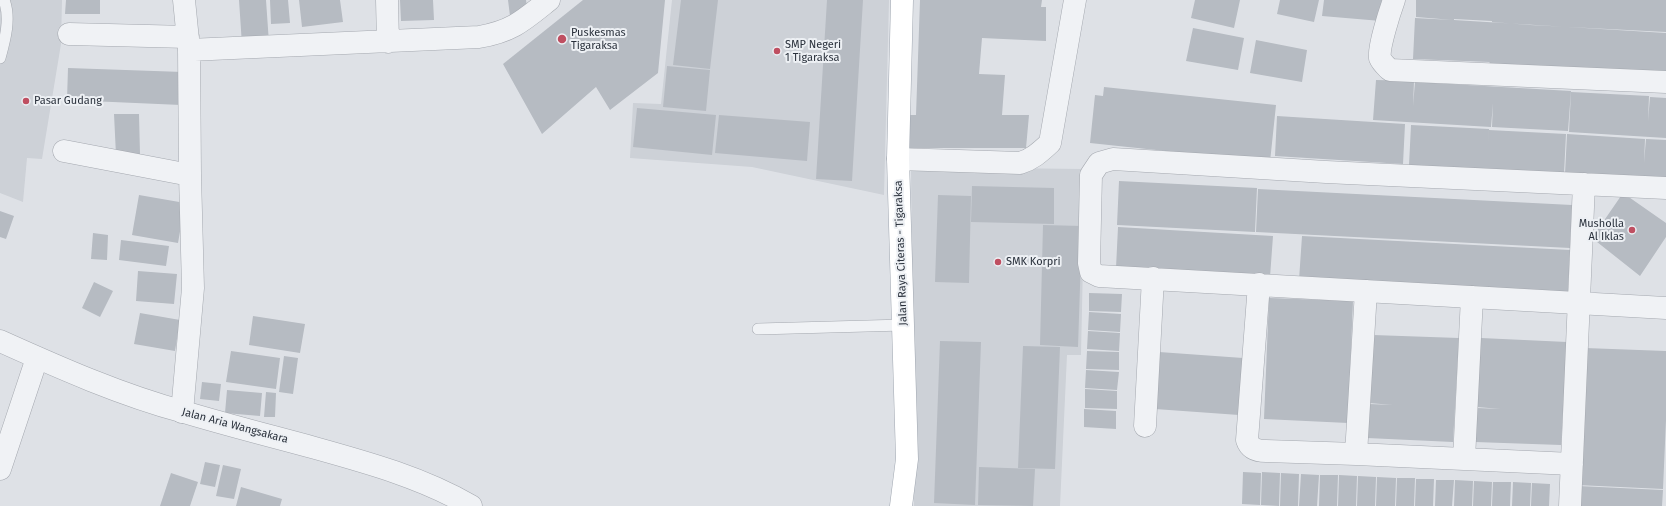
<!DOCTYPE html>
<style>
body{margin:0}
canvas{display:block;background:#dee1e6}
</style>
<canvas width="1666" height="506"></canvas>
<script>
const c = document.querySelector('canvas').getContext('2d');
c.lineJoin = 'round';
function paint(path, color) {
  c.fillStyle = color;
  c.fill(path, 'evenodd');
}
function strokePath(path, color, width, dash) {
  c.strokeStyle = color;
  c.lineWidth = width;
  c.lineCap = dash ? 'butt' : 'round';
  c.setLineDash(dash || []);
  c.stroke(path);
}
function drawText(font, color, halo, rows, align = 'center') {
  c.font = font + ' "Fira Sans",sans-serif';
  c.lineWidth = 4;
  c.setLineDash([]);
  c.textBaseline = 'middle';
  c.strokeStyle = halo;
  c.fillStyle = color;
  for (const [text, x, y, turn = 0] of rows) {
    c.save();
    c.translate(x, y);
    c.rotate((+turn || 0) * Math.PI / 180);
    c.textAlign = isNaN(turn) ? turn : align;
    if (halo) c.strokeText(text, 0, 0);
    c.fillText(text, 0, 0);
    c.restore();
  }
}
paint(new Path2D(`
 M0,0H62L61,44L42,159L27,158L23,202L0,193Z
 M672,0H889L884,195L752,167L630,158L633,103L661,104Z
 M911,167L1085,169L1081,355H1067L1060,506H914Z`), '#cdd1d7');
paint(new Path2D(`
 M66,0H100V14H65Z
 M239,0H266L269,43L242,45Z
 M270,0H288L290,23L271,24Z
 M299,0H340L343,22L302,27Z
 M400,0H433L434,20L401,21Z
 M508,0H526L528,14L510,16Z
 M583,0H665L658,73L610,110L596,87L542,134L503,64Z
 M681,0H718L710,69L673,65Z
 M827,0H863L852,181L816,179Z
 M920,0H1042L1041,7H1046V41L982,38L979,74L1005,75L1002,115H1029L1026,148H906L910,115H916Z
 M1195,0H1240L1234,28L1191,18Z
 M1280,0H1319L1314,22L1277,14Z
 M1324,0H1382L1381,21L1322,16Z
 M1416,0H1666V32L1530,25L1492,22V21L1454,19V20L1666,33V73L1528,66L1489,63L1490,62L1413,59L1415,18L1453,20L1416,17Z
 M1193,28L1244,38L1238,70L1186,61Z
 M1256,40L1307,50L1302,82L1250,73Z
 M667,66L710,70L706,111L663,107Z
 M68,68L183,72L181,105L67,100Z
 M1376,80L1414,81L1413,106L1415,82L1571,91L1568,131L1492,127L1493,103L1491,127L1373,120Z
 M1104,87L1276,105L1270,162L1090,143L1095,95L1103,96Z
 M1571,92L1649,96L1648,121L1650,97L1666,98V138L1569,132Z
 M637,108L716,115L712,155L633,147Z
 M114,114H139L140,154L116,155Z
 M719,115L810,122L807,161L715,153Z
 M1277,116L1405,124L1403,164L1275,156Z
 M1411,125L1489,129L1488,154L1489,130L1566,134L1564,174L1409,165Z
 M1567,134L1645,139L1644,163L1646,139L1666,140V181L1565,174Z
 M1119,181L1257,188L1255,232L1117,225Z
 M972,186L1054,188V224L971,222Z
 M1258,189L1572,205L1570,248L1256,232Z
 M1623,193L1666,223V237L1640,276L1592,238Z
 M139,195L185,203L178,243L132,235Z
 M938,195L971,196L969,283L935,282Z
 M0,211L14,216L6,239L0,237Z
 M1043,225L1082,226L1078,347L1040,345Z
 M1118,227L1273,236L1270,277L1116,268Z
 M93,233L108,235L107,260L91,259Z
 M1302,236L1570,250L1568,293L1299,280Z
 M121,240L169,246L166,266L119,260Z
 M138,271L177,274L174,304L136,301Z
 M94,282L113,291L100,317L82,308Z
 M1089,293L1122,294L1121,312L1089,311Z
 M1269,298L1353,301L1348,423L1264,419Z
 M1089,312L1121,314L1120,332L1088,330Z
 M140,313L180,320L175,351L134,344Z
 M253,316L305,324L300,353L249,345Z
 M1088,331L1120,333L1119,351L1087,349Z
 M1373,335L1459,338L1453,442L1367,438L1369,404L1393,405L1369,403Z
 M1481,338L1567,342L1561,445L1475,442L1477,408L1501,409L1477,407Z
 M940,341L981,342L975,505L934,503Z
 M1023,346L1060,347L1055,469L1018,468Z
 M1585,348L1666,351V420L1642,419L1666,420L1663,489L1577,485Z
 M231,351L280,358L276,389L226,382Z
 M1087,351L1119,352V370L1086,369Z
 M1159,352L1243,358L1239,415L1155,409Z
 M284,356L298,358L293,394L279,392Z
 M1086,370L1119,372L1117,390L1085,388Z
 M202,382L221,384L219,401L200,399Z
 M1085,389L1117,391V409L1085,408Z
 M227,390L262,393L260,416L225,413Z
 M266,392L276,393L275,417H264Z
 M1084,409L1116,411V429L1084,427Z
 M205,462L220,465L215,487L200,484Z
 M223,465L241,469L234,499L216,496Z
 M979,467L1035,469L1033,506L978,505Z
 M1243,472L1261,473L1260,505L1242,504Z
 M1262,472L1280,473L1279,506L1261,505Z
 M171,473L198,482L190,506H160Z
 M1281,473L1299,474L1298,506H1280Z
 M1301,474L1319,475L1317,506H1299Z
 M1320,475H1338L1337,506H1319Z
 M1339,475L1357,476L1356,506H1338Z
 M1358,476L1376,477L1375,506H1357Z
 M1377,477L1396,478L1395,506H1376Z
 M1397,478H1415L1414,506H1396Z
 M1416,479H1434L1433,506H1415Z
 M1436,480H1454L1452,506H1435Z
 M1455,480L1473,481L1472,506H1454Z
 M1474,481L1492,482L1491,506H1473Z
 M1493,482H1511L1510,506H1492Z
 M1513,482L1531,483L1530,506H1512Z
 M1532,483L1550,484L1549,506H1531Z
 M1578,486L1663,490L1662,506H1577Z
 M241,487L282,499L280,506H236Z`), '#b6bbc2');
const service = new Path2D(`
 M0,58C5,40 11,18 4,0
 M758,329L904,325`);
const minor = new Path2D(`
 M387,0L388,42
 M1394,0C1390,11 1378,48 1380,58C1382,63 1386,66 1390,70L1666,82
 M69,34L188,37
 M189,50L479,37C513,31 524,20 549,0
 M64,151L190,175
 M898,159L1020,163C1033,159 1040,152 1050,143L1075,0
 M1666,188L1326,172L1113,159L1099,163L1091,175L1089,263L1091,272L1099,276L1666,308
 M1259,284L1247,440C1250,449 1257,451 1266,451L1356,454L1572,464
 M182,412L193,288L190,175L189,50L184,0
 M1145,426L1153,278
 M1356,454L1366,291
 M1464,459L1472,297
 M0,469L37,358
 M1570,506L1584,184`);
const tertiary = new Path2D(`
 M0,341C60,368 121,395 184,412C227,425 271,436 315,448C369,463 423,478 471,506`);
const primary = new Path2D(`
 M901,506L907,459L898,159L902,0`);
strokePath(service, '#a4a8af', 12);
strokePath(minor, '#a4a8af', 23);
strokePath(tertiary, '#a4a8af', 23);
strokePath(primary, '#9fa6b0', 23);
strokePath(service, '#f0f2f5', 11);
strokePath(minor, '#f0f2f5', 22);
strokePath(tertiary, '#f0f2f5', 22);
strokePath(primary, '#fff', 22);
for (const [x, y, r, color] of [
 [562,39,5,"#bf4f61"],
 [777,51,4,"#bf4f61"],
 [26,101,4,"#bf4f61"],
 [1632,230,4,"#bf4f61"],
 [998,262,4,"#bf4f61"]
]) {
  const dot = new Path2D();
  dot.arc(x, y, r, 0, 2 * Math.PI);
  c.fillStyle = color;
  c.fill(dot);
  strokePath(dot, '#edf0f4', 1.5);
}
drawText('11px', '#29303b', '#edf0f4', [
 ["Puskesmas",571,33],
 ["Tigaraksa",571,46],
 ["SMP Negeri",785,45],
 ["1 Tigaraksa",785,58],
 ["Pasar Gudang",34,101],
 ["Musholla",1624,224,"right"],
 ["Al Iklas",1624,237,"right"],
 ["SMK Korpri",1006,262]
], 'left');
drawText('11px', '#29303b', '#edf0f4', [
 ["Jalan Raya Citeras - Tigaraksa",901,253,-92],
 ["Jalan Aria Wangsakara",235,426,15]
]);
</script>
